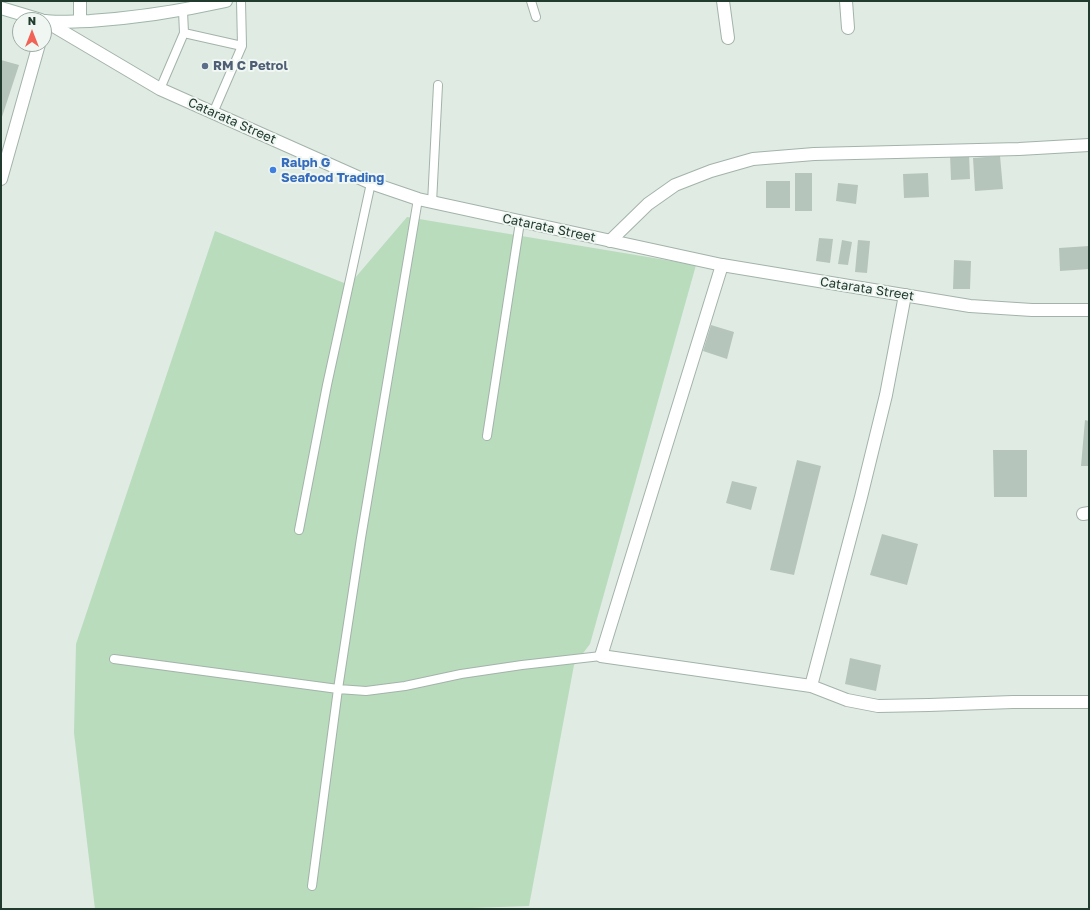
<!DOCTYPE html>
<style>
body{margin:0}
#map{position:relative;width:1090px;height:910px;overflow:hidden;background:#e0ebe4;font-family:"Golos Text",sans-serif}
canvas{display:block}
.frame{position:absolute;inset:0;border:2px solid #213b2f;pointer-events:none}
.north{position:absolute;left:12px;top:12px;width:40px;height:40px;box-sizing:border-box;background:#f0f7f2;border:1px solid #9daca4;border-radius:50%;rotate:0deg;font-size:11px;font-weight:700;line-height:16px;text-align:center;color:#213b2f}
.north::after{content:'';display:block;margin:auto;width:14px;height:18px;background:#f16257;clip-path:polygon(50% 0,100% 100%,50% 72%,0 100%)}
</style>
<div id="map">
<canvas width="1090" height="910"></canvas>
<div class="frame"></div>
<div class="north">N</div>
</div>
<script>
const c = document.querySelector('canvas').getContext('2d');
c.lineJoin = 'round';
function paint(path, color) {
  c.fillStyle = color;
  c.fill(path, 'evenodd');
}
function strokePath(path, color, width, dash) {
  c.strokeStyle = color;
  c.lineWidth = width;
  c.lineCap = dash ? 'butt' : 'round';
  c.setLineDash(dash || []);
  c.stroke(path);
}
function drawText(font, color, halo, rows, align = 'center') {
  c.font = font + ' "Golos Text",sans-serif';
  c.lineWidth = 4;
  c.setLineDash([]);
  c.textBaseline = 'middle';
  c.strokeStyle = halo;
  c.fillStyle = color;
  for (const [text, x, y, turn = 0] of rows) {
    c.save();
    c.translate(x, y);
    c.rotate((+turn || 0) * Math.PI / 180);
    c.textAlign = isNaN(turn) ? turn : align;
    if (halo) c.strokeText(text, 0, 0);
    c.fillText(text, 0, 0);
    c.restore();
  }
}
paint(new Path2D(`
 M407,217L696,265L590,644L574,665L529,906L441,909H95L74,733L76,644L215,231L349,285Z`), '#b8dcbc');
paint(new Path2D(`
 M1,60L19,65L1,120Z
 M969,153L970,179L951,180L950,154Z
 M1000,156L1003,189L975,191L973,158Z
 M795,173H812V211H795Z
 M928,173L929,197L904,198L903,174Z
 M766,181H790V208H766Z
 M838,183L858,185L856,204L836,201Z
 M819,238L833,239L830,263L816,261Z
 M842,240L852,242L848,265L838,264Z
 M858,240L870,241L867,273L855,272Z
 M1089,246V269L1060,271L1059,248Z
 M954,260L971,261L970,289H953Z
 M711,325L734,332L727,359L703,351Z
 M1085,420L1089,421V466H1081Z
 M993,450H1027V497H994Z
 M797,460L821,466L794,575L770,570Z
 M732,481L757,487L751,510L726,503Z
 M882,534L918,544L907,585L870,575Z
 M850,658L881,665L876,691L845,684Z`), '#b5c5bc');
const service = new Path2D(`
 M531,1L536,17
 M184,33L242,46
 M160,89L184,33L183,11
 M213,113L242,46L241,1
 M432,203L438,85
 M487,436L520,222
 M299,530L327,385L371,183
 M114,659L338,689L366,691L405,686L461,674L522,665L601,656
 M312,886L338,689L361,538L418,199`);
const minor = new Path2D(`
 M723,1L728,38
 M846,1L848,28
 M80,21V1
 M1,179L39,44
 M610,241L648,204L675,185L711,171L753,159L814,154L1019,149L1089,145
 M722,265L601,656L811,686L861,497L886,395L905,295
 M1083,514L1089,513
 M811,686L847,700L878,706L929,705L1013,702H1089`);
const tertiary = new Path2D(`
 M45,21L160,89L371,183L418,199L722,265L970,306L1032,310H1089`);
const secondary = new Path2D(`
 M1,8L41,20
 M44,21C59,23 75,21 90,21C136,18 181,11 226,1`);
strokePath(service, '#a3b3aa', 10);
strokePath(minor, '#a3b3aa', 14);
strokePath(tertiary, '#a3b3aa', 14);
strokePath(secondary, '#9fb6aa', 14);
strokePath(service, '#fff', 8);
strokePath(minor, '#fff', 12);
strokePath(tertiary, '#fff', 12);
strokePath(secondary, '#fff', 12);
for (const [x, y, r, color] of [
 [205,66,4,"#5c6f8a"],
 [273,170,4,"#3f7fe0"]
]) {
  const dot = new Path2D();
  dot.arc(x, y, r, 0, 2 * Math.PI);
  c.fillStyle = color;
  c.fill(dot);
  strokePath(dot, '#f0f7f2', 1.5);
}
drawText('bold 13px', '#4e5e75', '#f0f7f2', [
 ["RM C Petrol",213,66]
], 'left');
drawText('13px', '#213b2f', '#f0f7f2', [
 ["Catarata Street",232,121,24],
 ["Catarata Street",549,228,12],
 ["Catarata Street",867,289,9]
]);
drawText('bold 13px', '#366cbe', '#f0f7f2', [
 ["Ralph G",281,163],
 ["Seafood Trading",281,178]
], 'left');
</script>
